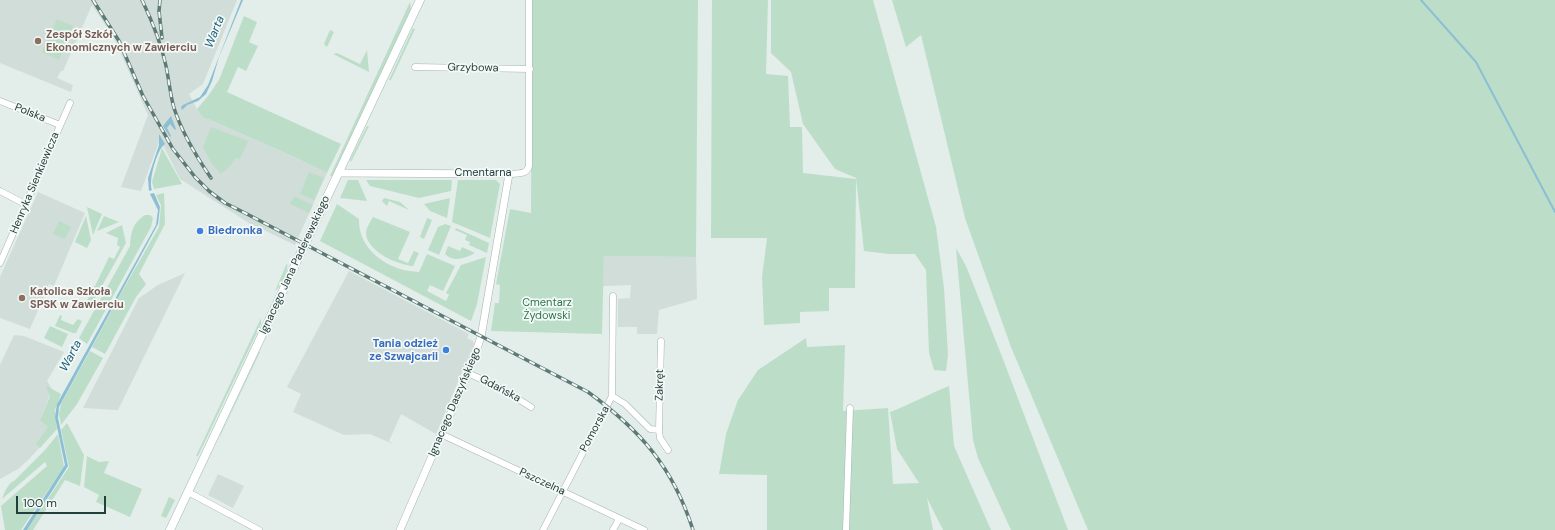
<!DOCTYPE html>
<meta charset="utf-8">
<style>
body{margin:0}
#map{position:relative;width:1555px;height:530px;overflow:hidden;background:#e3edea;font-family:"DM Sans",sans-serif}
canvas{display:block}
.scale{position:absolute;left:16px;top:496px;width:90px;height:18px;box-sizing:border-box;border:2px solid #223f3b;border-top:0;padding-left:5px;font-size:12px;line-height:14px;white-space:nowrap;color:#223f3b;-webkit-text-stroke:3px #f4f9f7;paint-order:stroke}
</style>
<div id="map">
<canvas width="1555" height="530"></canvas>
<div class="scale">100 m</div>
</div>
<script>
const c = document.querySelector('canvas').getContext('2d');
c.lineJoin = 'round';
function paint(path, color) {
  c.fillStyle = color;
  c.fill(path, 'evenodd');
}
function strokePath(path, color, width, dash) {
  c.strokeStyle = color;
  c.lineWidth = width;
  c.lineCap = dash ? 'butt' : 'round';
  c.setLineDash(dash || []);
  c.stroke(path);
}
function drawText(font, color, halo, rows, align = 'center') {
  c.font = font + ' "DM Sans",sans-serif';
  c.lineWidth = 3.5;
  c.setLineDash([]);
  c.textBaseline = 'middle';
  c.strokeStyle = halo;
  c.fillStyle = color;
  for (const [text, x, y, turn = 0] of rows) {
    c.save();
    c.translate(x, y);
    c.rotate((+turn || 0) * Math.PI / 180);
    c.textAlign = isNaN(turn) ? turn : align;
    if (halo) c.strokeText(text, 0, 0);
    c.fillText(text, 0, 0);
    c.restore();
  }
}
paint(new Path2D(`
 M0,0H237L203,84L189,94L197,109L208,119L290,155L327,173L295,245L249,223L180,179L160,139L141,191L121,187L148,115L114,38L92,5L63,71H61L57,78L73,85L71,92L0,63Z
 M38,192L85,213L54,286L49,284L30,329L0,318V277Z
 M604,256L696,257L697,299L659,310L657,334H637V327H618V299L630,298L631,285L603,286Z
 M349,271L469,334L467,338L473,341L474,344L436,434L401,414L389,441L393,444L370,434L344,435L293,412L301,394L287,387Z
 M185,273L118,410L83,408L139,298L158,285Z
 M14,335L24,336L64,352L47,381L52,389L41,418L45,420L53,433L29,459L18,469L0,479V365Z
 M218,474L244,486L233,508L208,495Z`), '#d1ddd9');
paint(new Path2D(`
 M532,0H698L696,257L604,256L602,334L491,331L495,303H499L500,285L496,284L510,209L531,213Z
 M712,0H768L766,74L788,76L790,127H802L803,173L856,179L855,288H829V311L800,312V323L764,325L762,277L767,238H711Z
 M771,0H873L936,227L944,288L948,355L946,371L934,370L929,353L926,270L915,254H889L864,251L856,178L835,169L803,124L791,72L771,53Z
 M892,0H1555V530H1088L1011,347L965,218L921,35L906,47Z
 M410,2L411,9L332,176H330Z
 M244,16L257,22L249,42L258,46L246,71L238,67L227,92L341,144L327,173L290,155L208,119L203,117L197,109L208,96L219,80Z
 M57,19L73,26L59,60L42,52Z
 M413,28L415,29L391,80H389Z
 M330,30L334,32L327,47L324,44Z
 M367,50L369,72L333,54L337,53L360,64Z
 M367,126H369L351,162L350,160Z
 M211,127L248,141L240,159L235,158L231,165L221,174L212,164L203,147Z
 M162,148L182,184L154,189L152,182Z
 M309,172L324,178L314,200L300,194Z
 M348,180H358L367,201L340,198Z
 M366,180H452L451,191L419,198L370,186Z
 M458,180H496L500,184L490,238L452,222Z
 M164,193L165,224L139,274L146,284L136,297L105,354L92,347L121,293L159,227L161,205L156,195Z
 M294,196L313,205L309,213L290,204Z
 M384,198L400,202L409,210L389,201L387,206L382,201Z
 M450,198L447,218L430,211L424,204Z
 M337,204L359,219C358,244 378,262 400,269C406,271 413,271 419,272L427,254L455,266L443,291L430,285L427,291L446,301L449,295L446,293L461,265L486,257L477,304L471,321L320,241Z
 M87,207L102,214L93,235Z
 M145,215H150L153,218L151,227L87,344L79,338L130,246C131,231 133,223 145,215Z
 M86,216L91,240L87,248L75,242Z
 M104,216L119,222L97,231Z
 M373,217L410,232L398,259L408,263L414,251L419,253L413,266C398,265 368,252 366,234C366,228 370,222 373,217Z
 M427,218L432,220L424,239L420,237Z
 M59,221L71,227L65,239L53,234Z
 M445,224L451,226L439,255L428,250L438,227Z
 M122,225L126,243L89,309L84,307L94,286H95L109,257L114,259L120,247L117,245L118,238L106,233Z
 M456,228L489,243L487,253L469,245L470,242L465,240L467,235L455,230Z
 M448,246L460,251L462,247L475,253C466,258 453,263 445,254Z
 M956,248L966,266L1001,354L1068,530H1011L978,458L973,440Z
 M287,263C289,271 281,286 275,291Z
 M60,315L62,316L61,320L73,325L78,319L82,321L76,333H73L55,326Z
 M261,318V324L198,456H196Z
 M50,326L68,334L62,347L44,338Z
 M806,338L807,347L845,345L843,411L888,408L893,484L919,483L897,449L890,412C911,404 929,394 949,386L954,446L991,530H943L927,498L933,530H767V475L719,474L726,434L738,400L758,370Z
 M90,351L103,358L77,404L61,425L59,414L61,404Z
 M259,352H260L220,437V436Z
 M45,385L61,394L55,410L57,429L40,448L36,444L48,427L40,420L50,396Z
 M67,423L84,455L80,486L65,480L33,530H27L69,467L61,430Z
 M58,434L64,467L21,530H5L1,506L47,466L45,462L2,499C4,493 8,483 14,481L45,450Z
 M87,456L99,462L109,461L104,473L142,489L130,517L96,502L99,495L84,487Z
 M169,497L175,500L166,518L161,516Z`), '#bcdec9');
paint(new Path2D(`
 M241,0H243L219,57L212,81L206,94L198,101L187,105L182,110L181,107L183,105L200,97L208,85Z
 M171,116L176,129L175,130L170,124L167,128L171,136L170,137L163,126Z
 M159,134L165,144C157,149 148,181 152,190L149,191L148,178L159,145Z
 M154,193L160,207L158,224L59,407L58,418L68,466L27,530H23L65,465L55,417L57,404L156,225L158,210L150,194Z`), '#8bbfd3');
strokePath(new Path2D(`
 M1421,0L1476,62L1555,212`), '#8bbfd3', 2);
const minor = new Path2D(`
 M415,67L530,69
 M0,101L60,125
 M509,174C517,173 527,175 529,166V0
 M0,191L25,204
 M0,263L70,103
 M468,373L502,389L531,407
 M612,396L625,404L650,429L659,430L661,341
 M659,430L660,438L668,450
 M441,434L644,530
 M188,492L259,530
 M543,530L612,396L613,296
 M613,530L619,519
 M846,530L850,408`);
const tertiary = new Path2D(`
 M339,173L509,174L481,337L468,373L400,530`);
const secondary = new Path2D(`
 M170,530L420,0`);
strokePath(minor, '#a5b5b2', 7);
strokePath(tertiary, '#a5b5b2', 8);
strokePath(secondary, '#a1b9b3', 9);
strokePath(minor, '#fff', 6);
strokePath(tertiary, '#fff', 7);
strokePath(secondary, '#fff', 8);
const rail = new Path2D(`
 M93,0L119,41L143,96L173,149L195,177L209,191L225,203L245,213L588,392C640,430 673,467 693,530
 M142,0C152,21 161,43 166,66C169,80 170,94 174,108C182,133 196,156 211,178
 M160,0L159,11L162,38`);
strokePath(rail, '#5d7a76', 3.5);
strokePath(rail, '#f4f9f7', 2, [6]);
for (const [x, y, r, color] of [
 [38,41,4,"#8d6e63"],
 [200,231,4,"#3f7fe0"],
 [22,298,4,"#8d6e63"],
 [446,350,4,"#3f7fe0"]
]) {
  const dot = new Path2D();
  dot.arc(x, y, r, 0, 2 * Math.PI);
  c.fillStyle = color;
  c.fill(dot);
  strokePath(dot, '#f4f9f7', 1.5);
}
drawText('bold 11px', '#785e54', '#f4f9f7', [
 ["Zespół Szkół",46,35],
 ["Ekonomicznych w Zawierciu",46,48],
 ["Katolica Szkoła",30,292],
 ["SPSK w Zawierciu",30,305]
], 'left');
drawText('11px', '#223f3b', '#f4f9f7', [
 ["Grzybowa",473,68,1],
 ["Polska",30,113,22],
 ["Cmentarna",483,173],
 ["Henryka Sienkiewicza",35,183,-67],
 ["Ignacego Jana Paderewskiego",295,265,-65],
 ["Zakręt",660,385,-89],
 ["Gdańska",500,389,28],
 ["Ignacego Daszyńskiego",455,402,-67],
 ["Pomorska",595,429,-62],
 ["Pszczelna",542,482,25]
]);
drawText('bold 11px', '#366cbe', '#f4f9f7', [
 ["Biedronka",208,231],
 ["Tania odzież",438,344,"right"],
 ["ze Szwajcarii",438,357,"right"]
], 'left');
drawText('11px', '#2c7751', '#f4f9f7', [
 ["Cmentarz",547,303],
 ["Żydowski",547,316]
]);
drawText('italic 12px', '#1b617c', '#f4f9f7', [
 ["Warta",215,32,-68],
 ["Warta",71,356,-62]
]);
</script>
